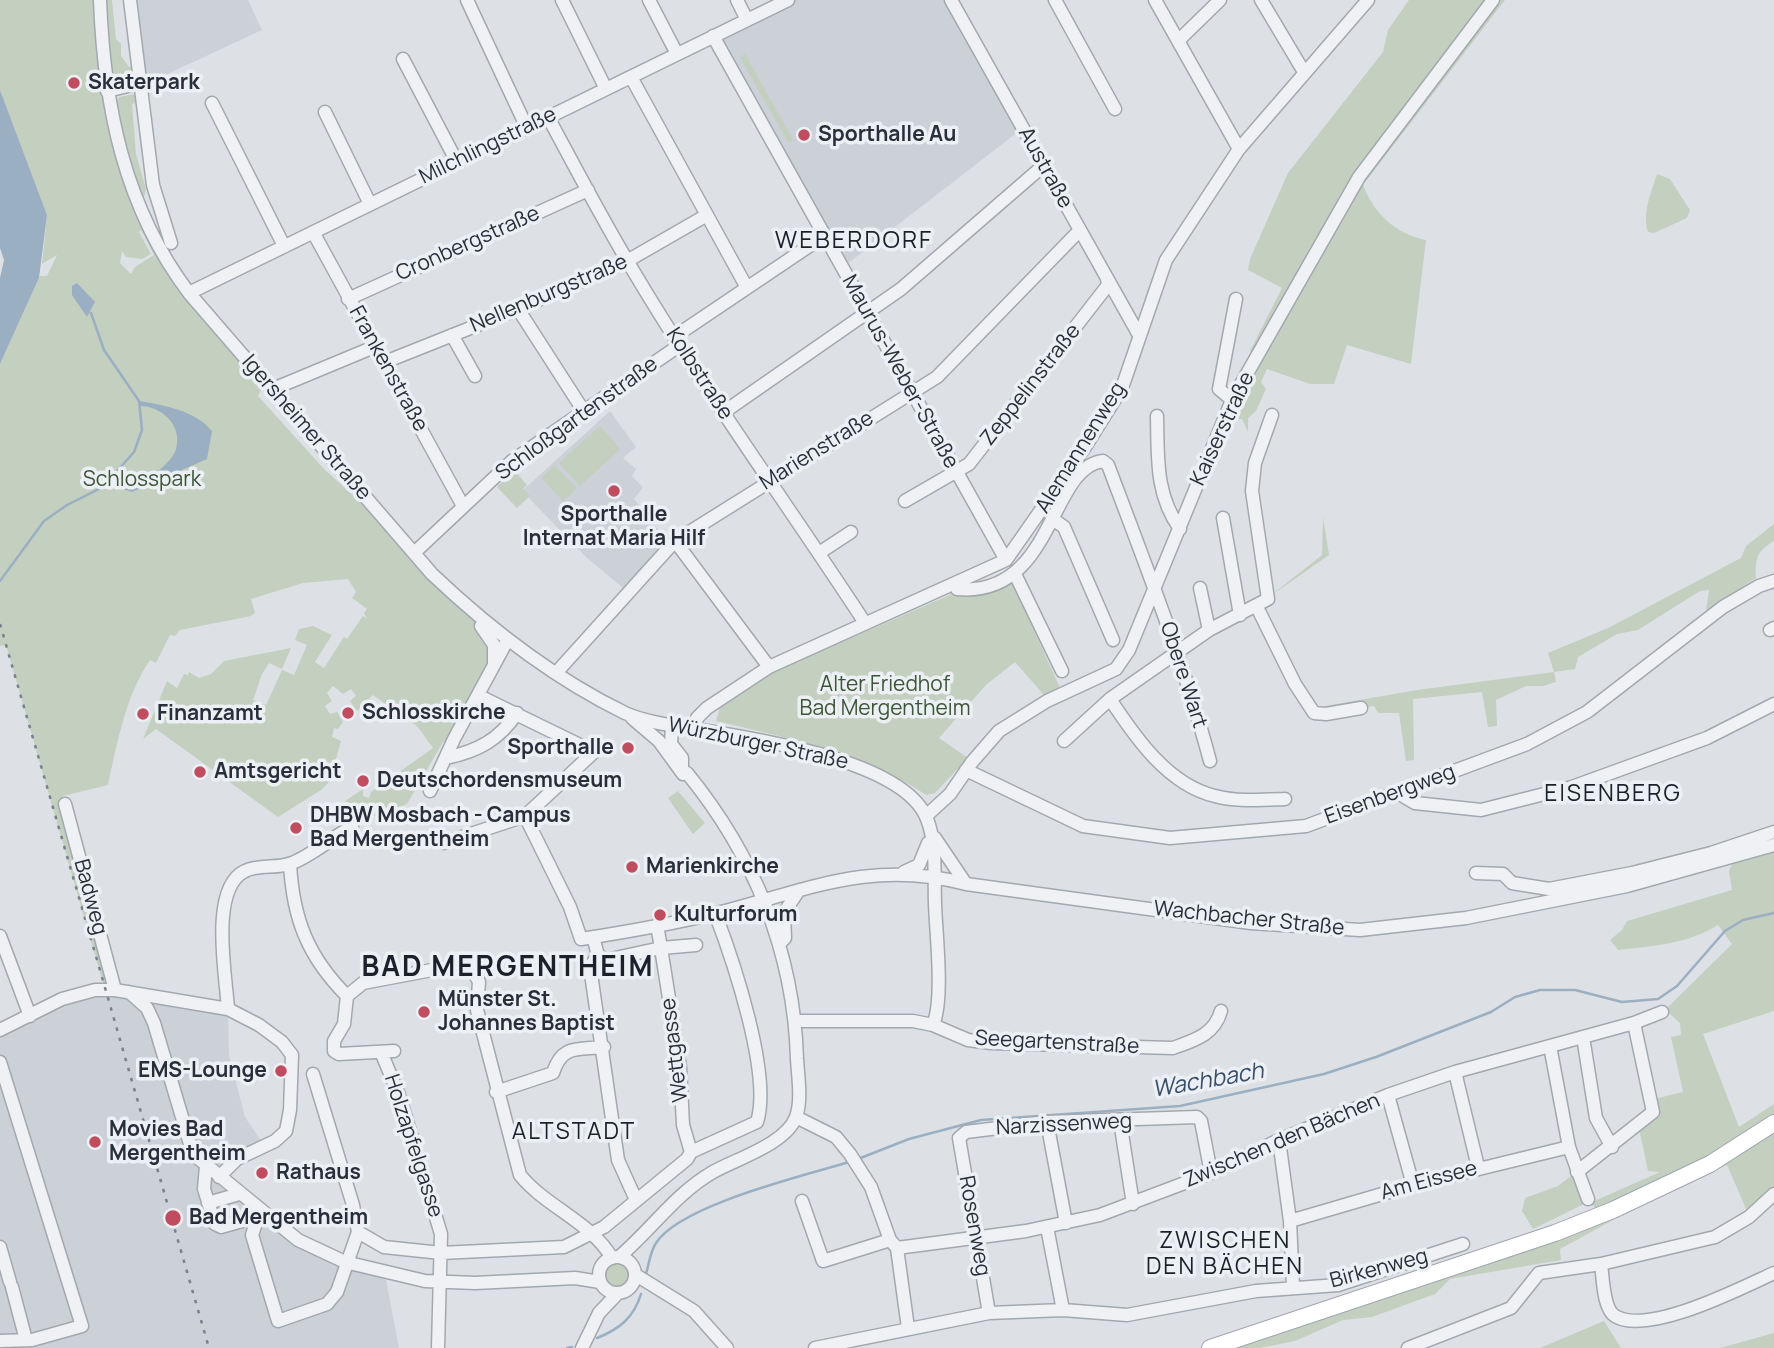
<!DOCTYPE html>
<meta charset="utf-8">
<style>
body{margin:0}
canvas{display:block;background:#dde1e6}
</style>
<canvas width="1774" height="1348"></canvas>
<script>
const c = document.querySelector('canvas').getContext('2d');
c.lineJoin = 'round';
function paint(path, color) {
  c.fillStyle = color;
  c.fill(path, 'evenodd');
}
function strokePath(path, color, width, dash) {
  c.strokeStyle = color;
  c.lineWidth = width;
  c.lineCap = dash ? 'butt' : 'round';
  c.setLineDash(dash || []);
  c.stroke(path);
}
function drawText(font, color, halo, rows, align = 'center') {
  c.font = font + ' Manrope,sans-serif';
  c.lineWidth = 7;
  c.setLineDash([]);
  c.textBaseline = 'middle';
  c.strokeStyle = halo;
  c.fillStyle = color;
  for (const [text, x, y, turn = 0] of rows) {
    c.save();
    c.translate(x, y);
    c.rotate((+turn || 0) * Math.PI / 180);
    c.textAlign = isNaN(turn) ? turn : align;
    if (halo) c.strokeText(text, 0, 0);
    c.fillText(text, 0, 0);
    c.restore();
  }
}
paint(new Path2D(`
 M136,0H248L262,30L146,84Z
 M788,0H951L1023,128L842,268L713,36Z
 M610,411L636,447L623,458L636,469L632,476L643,487L634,499L671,546L629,593L586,557L522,491Z
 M116,994L228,1012L229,1056L245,1117L265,1147L220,1177L298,1240L386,1280L399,1348H0V1028L64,1003Z`), '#ccd0d7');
paint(new Path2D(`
 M0,0H112L116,39L121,44V56L129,67L138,66L140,83L107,91L157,247L266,381L258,396L324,469L413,550L489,636V667L449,745L443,742L407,804L375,816H356L345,807L348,803L345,801L363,789V796L369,798L371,792L433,748L418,727L373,695L357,711L350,701L356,696L351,689L343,694L333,686L327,693L332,701L325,706L330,714L337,712L343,722L338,729L334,728L332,737L341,741L336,759L341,771L321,790L278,817L156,729L143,739L167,681L177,688L184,674L188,675L189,672L199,678L211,674L224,661L291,648L282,669L269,663L262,674L253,700L266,705L282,670L294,675L307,645L295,640L299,629L313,626L332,635L315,662L324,668L344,637L347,639L363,616L367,618L364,613L367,609L352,598L356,592L348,579L303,583L251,599L255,613L251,616L180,630L175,636L170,635L156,663L150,660C126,695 117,743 108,785L63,796L115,990H105L6,645L0,646V364L40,276H47L57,255L42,264L47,215L0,90ZM141,230L154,255L135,267L131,274L120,263L122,251L126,257L142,259L151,254L139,232Z
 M1409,0H1505L1363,185C1374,214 1396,234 1426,240L1411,364L1347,345L1334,384H1310L1267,369L1261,382L1266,389L1256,411L1248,418V432L1242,419L1225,417L1256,359L1250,351L1282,288L1248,270L1250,259L1288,173L1383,52L1388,30Z
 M745,54L793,140L788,142L740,57Z
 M134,94L138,103L132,104L136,154L146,189L143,201L115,105L119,97Z
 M1657,174L1670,179L1690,210L1687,218L1654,233L1648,232C1642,214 1651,192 1657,174Z
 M600,426L620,449L580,486L559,463Z
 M554,466L577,488L563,501L541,478Z
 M514,470L527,485L523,489L530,496L517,508L497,487Z
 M1323,517L1329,555L1269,597L1322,555Z
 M1774,524V541C1757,551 1755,558 1756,578L1706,611L1709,590L1700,591L1638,630L1617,634L1578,657L1575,669L1554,672L1556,682L1543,686H1526L1496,700L1497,726L1488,727L1482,692L1413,699L1414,760L1406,761L1399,713H1378L1374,706L1326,714L1325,706L1417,690L1554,672L1548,653L1608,628L1741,558L1746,546Z
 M1013,584L1060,688L1044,695L1015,662L986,685L939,738L968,758L935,793L926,795C864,752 789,739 716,721L721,704L782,665L843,638L847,640L954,593Z
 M678,791L705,823L693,834L668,798Z
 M1774,845V1011L1703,1034L1739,1127L1774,1104V1123L1598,1216L1592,1202L1660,1172L1648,1171L1639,1128L1650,1100L1683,1092L1671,1037L1681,1035L1680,1023L1665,1010L1732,944L1718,925C1688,944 1653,946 1618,950L1610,940L1622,930L1627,921L1732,890L1729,871L1735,857Z
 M1774,1131V1186L1747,1211L1727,1165L1637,1207L1560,1249L1561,1260L1450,1279L1435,1294L1372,1317L1343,1320L1295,1341L1260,1348H1233L1558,1239Z
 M1575,1173L1588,1199L1584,1204L1533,1229L1522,1211L1525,1198L1558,1186Z
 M605 1275a12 12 0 1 1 24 0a12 12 0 1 1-24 0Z
 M1604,1321L1621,1348H1540Z
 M1774,1333V1348H1720Z`), '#c3cfbf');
paint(new Path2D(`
 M0,90L47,215L39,278L0,364V278L4,260L0,248Z
 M77,283L95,302L87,317L72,295V286Z
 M139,401C164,405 196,411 212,431L207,459L132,492L117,487H103L108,482C115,483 123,485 130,484C145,484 172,463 176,449C183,425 161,406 140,406Z`), '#9bafc3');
strokePath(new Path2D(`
 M0,581L44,521L67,505L103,487L134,452L142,430L139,401L104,350L91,313
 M858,1159L909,1139L981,1120L1180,1106L1324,1074L1376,1057L1491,1012L1515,997L1540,990H1575L1622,1002L1658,999L1677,986L1725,931L1743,920L1774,913
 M646,1274C649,1264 650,1252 656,1243C680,1205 803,1176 849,1162
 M597,1338C620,1329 634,1317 641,1294
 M567,1348L572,1347`), '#9bafc3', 2.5);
const minor = new Path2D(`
 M100,0C104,106 124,207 189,293L432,574C490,629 553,678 625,713C650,724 681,726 708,731C763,740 905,762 927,819C937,844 934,877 935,904C936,934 944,999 933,1025
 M130,0L153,185L171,243
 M467,0L527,128
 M562,0L606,89
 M649,0L677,54
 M737,0L747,20
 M951,0L1139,335
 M1055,0L1115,109
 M1155,0L1239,149
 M1261,0L1304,72
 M713,36L1006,560
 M1178,41L1220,0
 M403,59L457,162
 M631,77L746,286
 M107,91L140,83
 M212,103L284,246
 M325,112L370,204
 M548,117C574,165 600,215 628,262C701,386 786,502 865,623
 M313,232L463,506
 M189,293L788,0
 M348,299L588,190
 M518,309L583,410
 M452,335L475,376
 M674,337L824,236
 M385,362L518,309L627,261L707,215
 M273,389L374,347
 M1232,400L1219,389L1236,299
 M724,412L901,289L1043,166
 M1157,416C1158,457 1155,494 1180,529
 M905,501L969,464L1108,285L1107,279
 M1223,518L1240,615
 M1054,520L1064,527L1113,640
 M675,541L769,667
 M414,553L512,461L680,345
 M819,553L851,532
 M1015,574L1062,671
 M1200,588L1209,630
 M957,589C1054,598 1049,467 1103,461L1108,465C1145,563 1183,660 1210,761
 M1257,607L1295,684L1314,713L1326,714L1361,708
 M481,626L494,645V663
 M1770,630L1774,628
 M556,673L675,541L937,377L1080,230
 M1110,699C1135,737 1168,785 1215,796C1237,802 1262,800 1285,799
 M632,718L659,741L683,774
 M695,729L697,718L707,708L769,667L1006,560L1085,447L1122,388L1166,260L1239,149L1368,0
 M1064,741L1110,699L1209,630L1268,599L1252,491L1255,463L1272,415
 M446,758C478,751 499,740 517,713
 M966,770L1083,826L1170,838L1306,826L1527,744L1587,712L1723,607L1759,586L1774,581
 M430,791L454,739L507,641
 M1398,793L1415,803L1481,810L1572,787L1707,738L1774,704
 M65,804L115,990
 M525,816L570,907L581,939C626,932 672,924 717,913C808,890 871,859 966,884L1251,923L1360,930L1466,918L1627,886L1774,845
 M926,816L950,794L972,762L999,731L1047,701L1116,669L1129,650L1232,400L1359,177L1493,0
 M935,838L966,884
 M444,843L525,816L594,752L479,696
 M290,864C293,919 308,957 347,996
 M904,872L919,865L928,843
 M1476,873L1503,874L1512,883L1549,889L1632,873L1711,853L1774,832
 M0,936L30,1016
 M593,937L598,955L590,967L618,1160L636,1200
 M781,942L785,938L784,913L799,890
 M598,955L606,960L661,948L657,925
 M129,992L147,1008L154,1023L193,1154L298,1240L345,1262L425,1281L475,1283L575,1278L600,1282
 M347,996L363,983L469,963L479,982L477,1010L520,1175C546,1207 591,1222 612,1258
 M347,996L344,1024L334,1041V1051L339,1054L394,1051
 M228,1009C226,976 209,888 245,871C259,864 278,869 292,863C313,855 332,837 352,827
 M796,1021H913L933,1025L968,1040L991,1043L1173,1048C1195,1040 1214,1035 1221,1011
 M0,1030L62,999L95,990H115L228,1009L259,1025L282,1042L292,1055L290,1110L286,1131L275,1141L237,1159L219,1177
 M1583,1037L1596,1118L1612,1147
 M1550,1046L1569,1147L1588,1199
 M381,1052L399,1095L441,1234L438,1348
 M0,1062L82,1326L32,1340L0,1341
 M1455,1072L1478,1167
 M496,1092L553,1073C562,1044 578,1050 604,1047
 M1388,1095L1413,1185
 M796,1117L836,1137L850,1154L871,1187L890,1240L897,1248L908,1328
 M1120,1121L1133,1204
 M1047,1122L1066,1223
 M1279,1140L1290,1221L1293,1286
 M691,1152L683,1125L680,1067L661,948L696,945
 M206,1166L204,1189L215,1224L221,1227L256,1217
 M1577,1172L1653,1112L1634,1023
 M802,1201L823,1261L890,1240
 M208,1203L239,1194
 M260,1211L252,1235L278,1321L327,1304L337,1292L358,1232L353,1205L313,1074
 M1290,1221L1413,1185L1569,1147
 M1047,1227L1063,1310
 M358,1232L384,1247L441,1253L564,1247L604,1227L687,1159L691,1152L757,1122C772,1075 733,960 715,913
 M0,1247L10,1282
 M897,1248L1026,1231L1100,1215L1211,1173L1279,1140L1388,1095L1455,1072L1634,1023L1662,1012
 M599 1275a18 18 0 1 1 36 0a18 18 0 1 1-36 0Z
 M619,1257C652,1229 675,1194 713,1172C736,1159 786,1144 796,1117C802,1101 798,1076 797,1059C794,952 754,855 687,773L682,772V758L671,744L672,725
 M1601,1264C1603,1277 1603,1309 1615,1316C1648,1336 1741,1288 1774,1273
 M636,1275L694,1311L727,1348
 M12,1287L26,1340
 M989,1313L959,1138L966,1132L1047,1122L1197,1117L1201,1121L1211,1173
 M582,1348L599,1313L617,1294
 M815,1348L989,1313L1063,1310L1127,1315L1256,1291L1338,1285L1463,1244
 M1408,1348L1511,1308L1539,1273L1601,1264L1715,1237L1749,1217L1774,1194`);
const major = new Path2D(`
 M1210,1348L1555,1233L1613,1210L1710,1164L1774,1123`);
strokePath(minor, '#a3a8af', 15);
strokePath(major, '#9ea5b0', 18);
strokePath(minor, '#f0f1f4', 12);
strokePath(major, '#fff', 16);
strokePath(new Path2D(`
 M0,624L209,1348`), '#78818e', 2.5, [3.5, 7]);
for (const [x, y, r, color] of [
 [74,83,7,"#c04d5f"],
 [804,135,7,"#c04d5f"],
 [614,491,7,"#c04d5f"],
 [348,713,7,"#c04d5f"],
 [143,714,7,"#c04d5f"],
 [628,748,7,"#c04d5f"],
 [200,772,7,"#c04d5f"],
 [363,781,7,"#c04d5f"],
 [296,828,7,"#c04d5f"],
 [632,867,7,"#c04d5f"],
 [660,915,7,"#c04d5f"],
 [424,1012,7,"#c04d5f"],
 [281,1071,7,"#c04d5f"],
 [95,1142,7,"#c04d5f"],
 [262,1173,7,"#c04d5f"],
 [173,1218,9,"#c04d5f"]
]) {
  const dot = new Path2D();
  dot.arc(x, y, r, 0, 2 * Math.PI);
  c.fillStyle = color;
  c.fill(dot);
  strokePath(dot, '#ecf0f4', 2.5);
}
drawText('bold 21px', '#282f3b', '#ecf0f4', [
 ["Skaterpark",88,83],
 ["Sporthalle Au",818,135],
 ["Sporthalle",614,515,"center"],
 ["Internat Maria Hilf",614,539,"center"],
 ["Schlosskirche",362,713],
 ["Finanzamt",157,714],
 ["Sporthalle",614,748,"right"],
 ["Amtsgericht",214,772],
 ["Deutschordensmuseum",377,781],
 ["DHBW Mosbach - Campus",310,816],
 ["Bad Mergentheim",310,840],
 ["Marienkirche",646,867],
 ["Kulturforum",674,915],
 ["Münster St.",438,1000],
 ["Johannes Baptist",438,1024],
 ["EMS-Lounge",267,1071,"right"],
 ["Movies Bad",109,1130],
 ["Mergentheim",109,1154],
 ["Rathaus",276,1173],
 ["Bad Mergentheim",189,1218]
], 'left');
drawText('21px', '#282f3b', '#ecf0f4', [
 ["Milchlingstraße",488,146,-26],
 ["Austraße",1045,168,61],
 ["Cronbergstraße",468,244,-24],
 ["Nellenburgstraße",549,294,-23],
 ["Frankenstraße",388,369,61],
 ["Maurus-Weber-Straße",900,372,61],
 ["Kolbstraße",699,374,57],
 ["Zeppelinstraße",1031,385,-52],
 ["Schloßgartenstraße",577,419,-36],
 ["Igersheimer Straße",306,428,49],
 ["Kaiserstraße",1223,429,-65],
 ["Alemannenweg",1081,448,-58],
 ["Marienstraße",817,451,-32],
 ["Obere Wart",1183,675,72],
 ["Würzburger Straße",758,744,12],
 ["Eisenbergweg",1390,795,-20],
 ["Badweg",90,897,75],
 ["Wachbacher Straße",1249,919,6],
 ["Seegartenstraße",1057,1043,3],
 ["Wettgasse",675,1050,-97],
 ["Narzissenweg",1064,1125,-3],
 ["Zwischen den Bächen",1282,1141,-23],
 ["Holzapfelgasse",413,1146,72],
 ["Am Eissee",1429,1181,-15],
 ["Rosenweg",974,1226,80],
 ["Birkenweg",1379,1269,-15]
]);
drawText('21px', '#3d5537', '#ecf0f4', [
 ["Schlosspark",142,480],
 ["Alter Friedhof",885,685],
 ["Bad Mergentheim",885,709]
]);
c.letterSpacing = '2px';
drawText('23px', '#1b202b', '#ecf0f4', [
 ["EISENBERG",1613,795],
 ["ALTSTADT",574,1133],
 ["ZWISCHEN",1225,1242],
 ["DEN BÄCHEN",1225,1268]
]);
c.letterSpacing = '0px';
drawText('italic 23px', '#374e6a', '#ecf0f4', [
 ["Wachbach",1208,1081,-10]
]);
c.letterSpacing = '2px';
drawText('24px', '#1b202b', '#ecf0f4', [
 ["WEBERDORF",854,241]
]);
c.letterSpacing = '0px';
c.letterSpacing = '2px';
drawText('bold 28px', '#1b202b', '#ecf0f4', [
 ["BAD MERGENTHEIM",508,968]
]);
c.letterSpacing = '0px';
</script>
